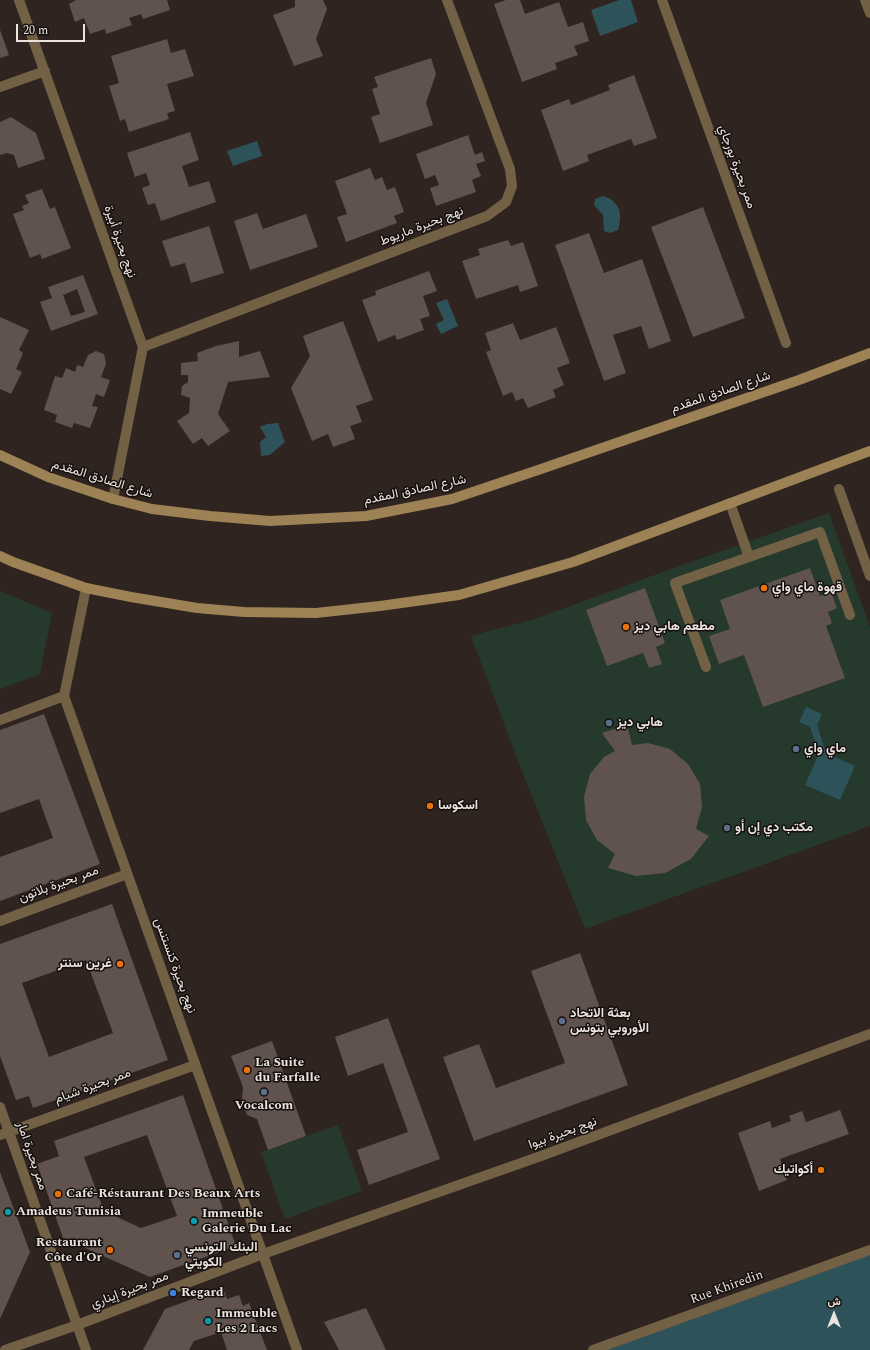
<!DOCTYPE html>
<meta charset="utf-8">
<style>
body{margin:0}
#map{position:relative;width:870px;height:1350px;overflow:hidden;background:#302420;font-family:Spectral,Vazirmatn,serif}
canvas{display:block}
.north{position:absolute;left:814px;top:1294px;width:40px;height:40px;-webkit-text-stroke:3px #140f0d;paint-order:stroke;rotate:0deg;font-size:11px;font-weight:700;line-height:16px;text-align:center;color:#ebe3e0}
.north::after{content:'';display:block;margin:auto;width:14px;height:18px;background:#ebe3e0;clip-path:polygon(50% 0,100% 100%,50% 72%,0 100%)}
.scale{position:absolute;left:16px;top:24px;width:69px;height:18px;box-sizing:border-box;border:2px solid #ebe3e0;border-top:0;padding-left:5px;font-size:12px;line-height:14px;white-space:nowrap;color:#ebe3e0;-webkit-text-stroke:3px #140f0d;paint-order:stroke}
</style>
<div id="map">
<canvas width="870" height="1350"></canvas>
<div class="north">ش</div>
<div class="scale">20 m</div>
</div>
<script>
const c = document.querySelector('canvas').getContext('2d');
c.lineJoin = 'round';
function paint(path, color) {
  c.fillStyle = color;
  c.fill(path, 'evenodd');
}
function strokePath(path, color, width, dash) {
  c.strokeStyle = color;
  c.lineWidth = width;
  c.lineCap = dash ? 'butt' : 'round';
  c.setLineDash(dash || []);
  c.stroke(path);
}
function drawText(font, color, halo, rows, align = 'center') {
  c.font = font + ' Spectral,Vazirmatn,serif';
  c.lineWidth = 3;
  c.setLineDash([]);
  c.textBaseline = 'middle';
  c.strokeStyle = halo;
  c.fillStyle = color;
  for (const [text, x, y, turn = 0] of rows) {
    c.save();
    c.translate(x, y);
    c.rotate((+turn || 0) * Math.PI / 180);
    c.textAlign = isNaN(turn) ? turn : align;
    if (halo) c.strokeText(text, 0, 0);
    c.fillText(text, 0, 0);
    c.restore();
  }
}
paint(new Path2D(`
 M829,513L870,627V826L585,929L523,774L471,636L535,619L660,573Z
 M0,591L52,613L40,674L0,689Z
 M338,1125L362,1191L285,1219L261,1152Z`), '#253a2c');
paint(new Path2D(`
 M619,0H631L638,22L600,36L591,10Z
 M257,141L262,156L233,166L227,151Z
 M603,196C620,201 623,214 618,230L610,233L604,231L603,215L594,205L595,199Z
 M447,299L458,326L441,334L436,324L444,320L436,303Z
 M278,423L285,442L270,455L261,456L260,442L266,437L260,427L267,424Z
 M806,707L822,714L817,725L826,753L855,766L840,800L805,785L819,753L810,727L799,722Z
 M870,1255V1350H607Z`), '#2d5259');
paint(new Path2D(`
 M76,0H167L170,10L143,19L141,14L129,18L132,25L106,34L105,29L90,34L84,18L75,22L69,4Z
 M295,0H323L327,9L316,39L323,56L294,66L273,15L295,7Z
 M506,0H520L525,14L559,2L568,27L583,22L589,41L574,46L578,55L555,63L557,69L522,82L494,4Z
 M0,30L9,55L0,58Z
 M167,39L171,53L185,49L194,76L167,84L175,111L167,113L169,119L129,132L125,119L120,121L109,86L119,83L111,56Z
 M431,58L436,74L426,103L433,125L380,143L371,117L380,114L372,89L378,87L374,77Z
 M634,75L657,138L634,146L631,139L587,155L589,161L563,171L541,110L569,99L571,105L610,90L608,85Z
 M11,117L36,133L45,159L18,168L14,155L7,153L0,155V122Z
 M190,132L199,160L182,166L189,187L209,181L216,202L161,221L155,203L148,205L142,188L150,185L146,173L135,177L127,153Z
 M468,135L475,155L482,152L485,161L476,164L481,176L472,180L476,192L436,206L430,188L439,185L435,175L425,179L416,154Z
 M370,168L375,180L382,177L387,190L395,187L404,212L394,216L397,223L346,242L337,217L347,214L335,181Z
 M42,189L50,209L55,207L71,248L42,259L40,254L30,258L13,214L24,210L22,206L29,203L25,195Z
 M703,207L745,318L693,337L651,227Z
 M257,213L263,229L306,214L318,247L250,270L234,221Z
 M209,226L224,273L191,283L185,263L171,267L162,241Z
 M589,233L604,273L642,259L671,341L649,349L641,326L613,335L626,373L604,381L555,245Z
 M508,240L511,246L523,242L538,286L520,292L518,285L476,299L462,261L480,255L478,249Z
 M429,271L437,291L423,296L430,316L420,319L424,330L397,340L395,335L378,342L362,300L376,295L375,291Z
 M83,275L98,314L51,331L40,302L52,298L48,287ZM77,289L85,312L71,316L63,295Z
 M0,317L29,330L19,350L23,353L16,369L22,372L11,394L0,389Z
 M343,321L373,400L356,406L362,422L350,426L355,439L333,447L328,434L312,441L291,388L310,356L303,336Z
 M513,323L520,340L556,327L570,363L557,368L564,385L553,390L556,397L528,408L523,398L516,401L512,392L503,396L486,352L491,350L485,333Z
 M239,341V357L260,351L270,377L228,382L218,414L230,431L208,446L202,438L193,444L177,421L189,413L190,398L181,395L182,386L188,382V375H181V363L198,361L197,353L216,346Z
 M96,351L104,354L106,364L101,377L110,380L104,397L96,394L92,406L98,407L90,428L74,423L72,428L55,422L57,415L44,410L55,376L62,378L66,368L75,372L77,365L83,367L88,355Z
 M810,568L820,596L831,592L837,608L828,612L832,623L826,626L845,678L763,707L744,655L719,664L709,636L730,629L720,600Z
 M645,588L665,643L656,647L662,664L649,668L643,653L607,666L586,610Z
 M44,714L100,864L0,901V857L53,838L39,799L0,813V730Z
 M627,725L632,745L648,743L670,749L688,764L700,784L702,807L696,829L709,836L691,859L665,873L636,876L608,868L615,854L597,840L586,820L584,797L590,774L604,757L615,751L602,733Z
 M112,904L168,1060L33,1108L29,1096L16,1100L0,1056V944ZM86,960L113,1033L49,1057L22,983Z
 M580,953L628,1085L474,1141L443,1057L479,1044L496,1088L565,1063L531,971Z
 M388,1018L440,1159L369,1185L357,1150L408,1132L383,1063L348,1076L335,1037Z
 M272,1041L306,1136L268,1150L257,1119L247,1115L242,1101L243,1087L231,1056Z
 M183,1095L236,1246L150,1277L63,1238L37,1164L59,1156L54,1141ZM147,1135L177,1216L141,1228L104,1211L84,1157Z
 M840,1110L849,1134L780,1159L787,1180L759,1191L738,1133L770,1121L772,1128L791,1121L789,1116L802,1111L806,1122Z
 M0,1172L30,1252L0,1319Z
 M223,1288L227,1299L239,1295L243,1306L249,1303L267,1350H227L221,1332L194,1341L189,1350H143L165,1309Z
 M366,1308L386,1350H339L324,1322Z`), '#60524d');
strokePath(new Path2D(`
 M730,503L749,557
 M706,667L675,583L820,532L850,615`), '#736146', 10);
strokePath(new Path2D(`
 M19,0L143,347L113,499
 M662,0L786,343
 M865,0L870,13
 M0,87L45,71
 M143,347L487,216L506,202L512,186L510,169L447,0
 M839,489L870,576
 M86,588L64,696L297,1350
 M0,720L64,696
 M0,921L127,874
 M0,1107L86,1350
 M0,1135L195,1065
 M5,1350L77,1325L263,1254L541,1156L870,1034
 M593,1350L870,1250`), '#736146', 10);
strokePath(new Path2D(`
 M0,455L48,477L113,499L152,509L210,516L270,521L366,516L452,499L541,469L799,380L870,353
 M0,556L13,562L86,588L131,597L197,608L244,612L316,613L380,606L459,595L573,562L870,451`), '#9d8255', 10);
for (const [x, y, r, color] of [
 [764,588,4,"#e8710a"],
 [626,627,4,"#e8710a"],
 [609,723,4,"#5c6f8a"],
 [796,749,4,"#5c6f8a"],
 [430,806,4,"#e8710a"],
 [727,828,4,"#5c6f8a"],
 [120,964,4,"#e8710a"],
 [562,1021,4,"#5c6f8a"],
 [247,1070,4,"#e8710a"],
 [264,1092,4,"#5c6f8a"],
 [821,1170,4,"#e8710a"],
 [58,1194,4,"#e8710a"],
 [8,1212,4,"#0f9aa8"],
 [194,1221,4,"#0f9aa8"],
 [110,1250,4,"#e8710a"],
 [177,1255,4,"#5c6f8a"],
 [173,1293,4,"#3f7fe0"],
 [208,1321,4,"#0f9aa8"]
]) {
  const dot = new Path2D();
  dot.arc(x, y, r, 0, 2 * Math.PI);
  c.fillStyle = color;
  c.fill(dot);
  strokePath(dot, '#140f0d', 1.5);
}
drawText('13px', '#ebe3e0', '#140f0d', [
 ["ممر بحيرة بورجاي",736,167,70],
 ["نهج بحيرة ماريوط",422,227,-21],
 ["نهج بحيرة أبيرة",119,242,71],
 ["شارع الصادق المقدم",721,393,-19],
 ["شارع الصادق المقدم",102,480,17],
 ["شارع الصادق المقدم",415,491,-12],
 ["ممر بحيرة بلاتون",59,885,-20],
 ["نهج بحيرة كنستنس",174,966,70],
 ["ممر بحيرة شيام",93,1087,-20],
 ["نهج بحيرة بيوا",563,1134,-20],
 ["ممر بحيرة امار",31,1156,71],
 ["Rue Khiredin",727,1288,-20],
 ["ممر بحيرة إيناري",130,1291,-21]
]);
drawText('bold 13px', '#ebe3e0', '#140f0d', [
 ["قهوة ماي واي",772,588],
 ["مطعم هابي ديز",634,627],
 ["هابي ديز",617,723],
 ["ماي واي",804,749],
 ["اسكوسا",438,806],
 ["مكتب دي إن أو",735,828],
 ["غرين سنتر",112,964,"right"],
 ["بعثة الاتحاد",570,1014],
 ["الأوروبي بتونس",570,1029],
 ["La Suite",255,1063],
 ["du Farfalle",255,1078],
 ["Vocalcom",264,1106,"center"],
 ["أكواتيك",813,1170,"right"],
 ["Café-Réstaurant Des Beaux Arts",66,1194],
 ["Amadeus Tunisia",16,1212],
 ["Immeuble",202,1214],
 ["Galerie Du Lac",202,1229],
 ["Restaurant",102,1243,"right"],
 ["Côte d'Or",102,1258,"right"],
 ["البنك التونسي",185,1248],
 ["الكويتي",185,1263],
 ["Regard",181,1293],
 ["Immeuble",216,1314],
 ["Les 2 Lacs",216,1329]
], 'left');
</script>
